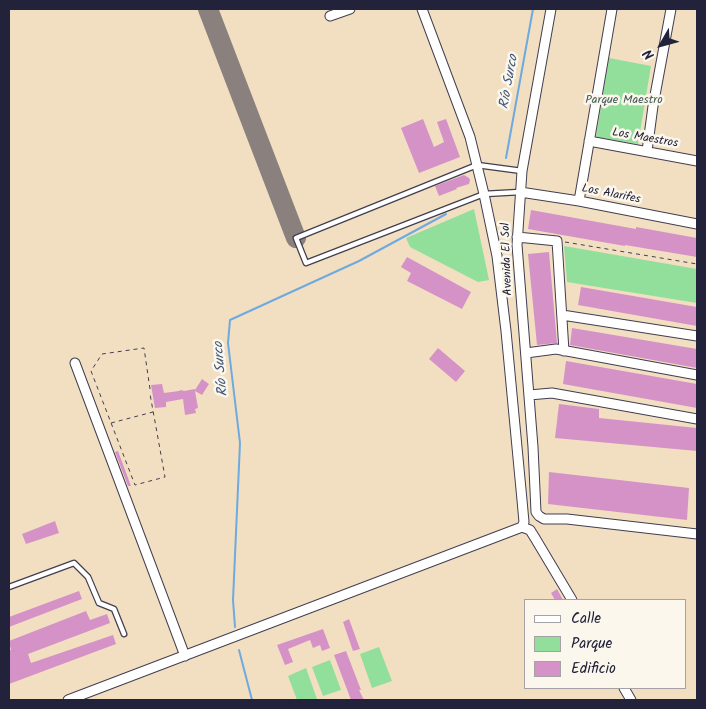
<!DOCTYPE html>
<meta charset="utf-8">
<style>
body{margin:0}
#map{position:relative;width:706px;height:709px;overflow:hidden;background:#f2dfc1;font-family:Kalam,sans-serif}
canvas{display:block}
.frame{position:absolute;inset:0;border:10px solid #22223b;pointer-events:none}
.legend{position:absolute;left:524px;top:599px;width:162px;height:90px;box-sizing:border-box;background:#fbf7ec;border:1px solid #a4a2a5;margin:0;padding:6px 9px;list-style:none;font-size:15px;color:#22223b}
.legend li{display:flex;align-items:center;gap:10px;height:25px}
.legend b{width:25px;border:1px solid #a4a2a5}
.north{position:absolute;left:636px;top:20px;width:50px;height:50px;-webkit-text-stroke:4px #fbf7ec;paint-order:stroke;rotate:232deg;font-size:14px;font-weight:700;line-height:20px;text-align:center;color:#22223b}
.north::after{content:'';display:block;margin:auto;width:18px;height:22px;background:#22223b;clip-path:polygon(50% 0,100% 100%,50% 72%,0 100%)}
</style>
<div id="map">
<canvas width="706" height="709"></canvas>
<div class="frame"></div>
<ul class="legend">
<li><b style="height:6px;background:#fff"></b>Calle</li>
<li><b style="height:14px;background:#92de9b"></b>Parque</li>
<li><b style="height:14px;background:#d592c7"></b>Edificio</li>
</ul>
<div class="north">N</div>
</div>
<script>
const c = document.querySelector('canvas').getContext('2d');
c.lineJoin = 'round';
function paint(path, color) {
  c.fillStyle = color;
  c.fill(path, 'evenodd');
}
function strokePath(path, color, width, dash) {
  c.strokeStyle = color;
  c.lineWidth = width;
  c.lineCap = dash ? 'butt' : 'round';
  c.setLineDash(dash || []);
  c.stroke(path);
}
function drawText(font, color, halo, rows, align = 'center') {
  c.font = font + ' Kalam,sans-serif';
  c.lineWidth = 5;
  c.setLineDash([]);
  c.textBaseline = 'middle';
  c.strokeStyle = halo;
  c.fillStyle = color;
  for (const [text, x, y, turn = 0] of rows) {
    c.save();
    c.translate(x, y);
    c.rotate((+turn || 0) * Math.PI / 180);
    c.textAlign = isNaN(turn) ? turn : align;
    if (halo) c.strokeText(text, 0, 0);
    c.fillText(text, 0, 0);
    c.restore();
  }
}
paint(new Path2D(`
 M609,58L651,66L638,144L596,137Z
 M474,209L489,280L478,282L410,247L406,238Z
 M564,246L697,269V303L567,282Z
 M379,647L392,681L372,688L360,654Z
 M330,660L341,690L323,696L312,667Z
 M306,668L317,699L313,700H297L288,676Z`), '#92de9b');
strokePath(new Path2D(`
 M506,158L533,9
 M235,627L233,600L240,443L228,343L230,320L359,261L446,214
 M239,650L252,700`), '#6ea9df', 2);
strokePath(new Path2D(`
 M208,9L296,238`), '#8a807e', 20);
paint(new Path2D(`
 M423,119L434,147L444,142L437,122L446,119L460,157L419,173L401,128Z
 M464,175L469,178L470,180L469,184L456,188L457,189L439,196L435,186Z
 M531,210L636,229V227L697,238V257L625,245V246L528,229Z
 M549,252L557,343L537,345L528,254Z
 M407,257L471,292L462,309L407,281L411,273L401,267Z
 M581,287L697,307V326L578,305Z
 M572,328L697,349V368L570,345Z
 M438,348L465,371L456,382L429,359Z
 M566,361L697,384V408L563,384Z
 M202,379L209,384L202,395L195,391L198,408L195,409L196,413L185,415L183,399L166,402V407L155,408L151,385L162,384L164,393L179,391L181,390L184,391L195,389V390Z
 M559,404L599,409V418L697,428V451L555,438Z
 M118,451L131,486H128L115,452Z
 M549,472L689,488L687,520L548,504Z
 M55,521L59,533L26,544L22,534Z
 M557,589L563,600H555L551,593Z
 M79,591L82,599L9,627V617Z
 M86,611L90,620L107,614L110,623L28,654L31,663L113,635L116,644L9,684V650H11L9,641Z
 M349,619L360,649L353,651L343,622Z
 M323,629L330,648L322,651L320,645L313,648L310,640L288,649L293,662L285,665L277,645Z
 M346,651L361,690H359L364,700H351L334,655Z`), '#d592c7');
const lane = new Path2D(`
 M520,192L484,194L306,263L296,238L477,165L522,171
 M9,587L74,563L88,577L99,603L114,609L124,634`);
const street = new Path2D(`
 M422,9L470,137L484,194L497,256L506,331L522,500L524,522L522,527
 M551,9L522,171L517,245L533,447L536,512L539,516L544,519H567L697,534
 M330,16L350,9
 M589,141L697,161
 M647,151L653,106L671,9
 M520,192L579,201L697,224
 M579,201L612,9
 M517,237L557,241L564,351
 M562,315L697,336
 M526,353L556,349L697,375
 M75,363L185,656
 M529,395L552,393L697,419
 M624,688L631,700
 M68,700L522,527L530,530L535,538L572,600`);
strokePath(lane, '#413e4f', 7);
strokePath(street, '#413e4f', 11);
strokePath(new Path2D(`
 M565,242L697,264
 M150,389L144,348L102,354L91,371L135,485L165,477L150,394
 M111,423L153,412`), '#413e4f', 1, [4, 4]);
strokePath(lane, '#fff', 4.5);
strokePath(street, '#fff', 9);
drawText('12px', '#445a58', '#fbf7ec', [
 ["Parque Maestro",624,101]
]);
drawText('12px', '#22223b', '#fbf7ec', [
 ["Los Maestros",645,139,10],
 ["Los Alarifes",611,195,11],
 ["Avenida El Sol",508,259,-92]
]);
drawText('italic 14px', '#40587d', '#fbf7ec', [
 ["Río Surco",510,82,-80],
 ["Río Surco",222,369,-95]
]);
</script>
